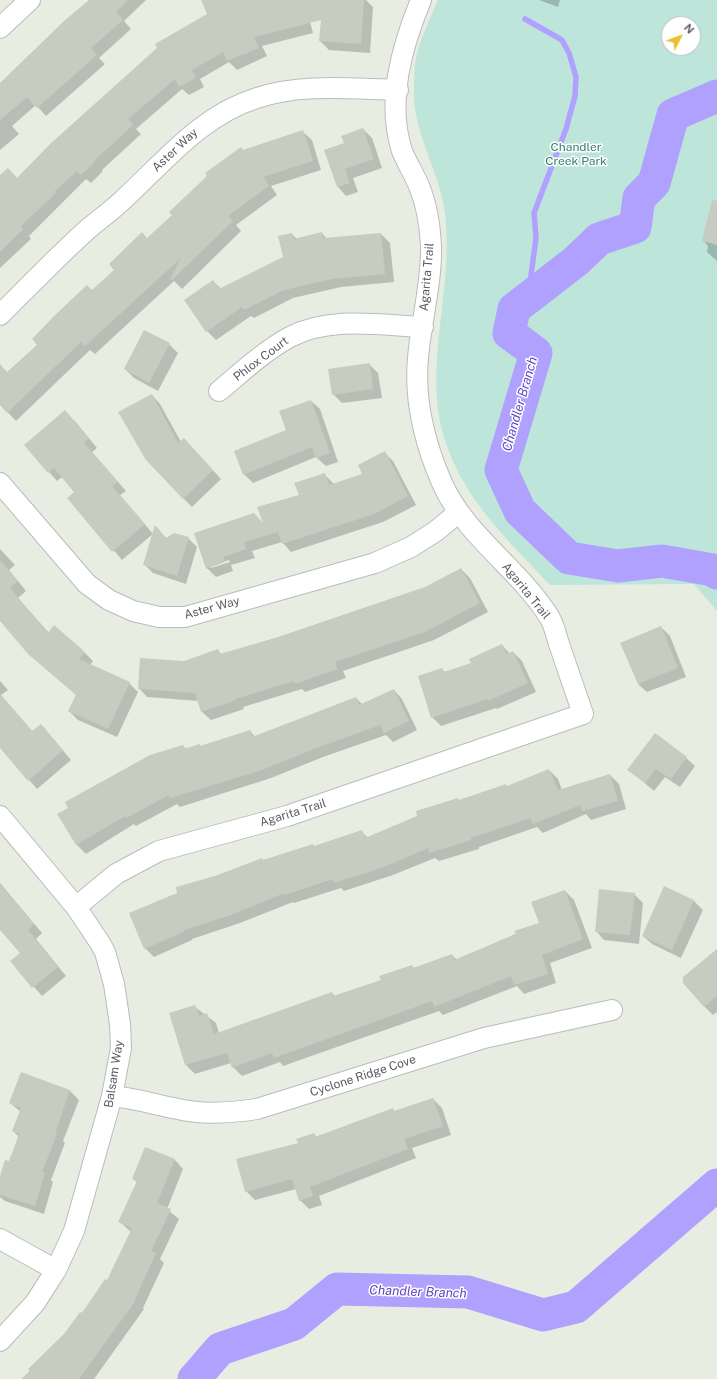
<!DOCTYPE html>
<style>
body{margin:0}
#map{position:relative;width:717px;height:1379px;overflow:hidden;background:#e8ede2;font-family:"Public Sans",sans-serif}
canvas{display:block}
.north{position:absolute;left:661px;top:16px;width:40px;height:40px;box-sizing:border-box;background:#fff;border:1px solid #bebdc1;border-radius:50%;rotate:48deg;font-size:11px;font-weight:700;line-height:16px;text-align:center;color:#5d5a63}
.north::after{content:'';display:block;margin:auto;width:14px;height:18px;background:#e7c22e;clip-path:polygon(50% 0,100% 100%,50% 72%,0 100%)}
</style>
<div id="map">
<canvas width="717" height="1379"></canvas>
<div class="north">N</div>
</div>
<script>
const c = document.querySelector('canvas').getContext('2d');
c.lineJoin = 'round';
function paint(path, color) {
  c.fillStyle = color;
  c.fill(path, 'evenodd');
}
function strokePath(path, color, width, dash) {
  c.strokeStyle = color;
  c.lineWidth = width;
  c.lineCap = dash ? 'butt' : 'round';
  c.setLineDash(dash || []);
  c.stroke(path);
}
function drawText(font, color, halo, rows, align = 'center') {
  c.font = font + ' "Public Sans",sans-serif';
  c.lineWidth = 3;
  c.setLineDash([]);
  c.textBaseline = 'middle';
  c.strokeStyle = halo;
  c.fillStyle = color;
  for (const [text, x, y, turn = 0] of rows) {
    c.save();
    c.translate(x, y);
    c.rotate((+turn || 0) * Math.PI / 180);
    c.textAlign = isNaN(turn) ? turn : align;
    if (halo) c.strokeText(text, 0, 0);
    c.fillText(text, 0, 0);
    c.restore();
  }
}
paint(new Path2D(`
 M438,0H717V611L694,584L550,585C510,542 466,502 447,446C419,369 457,286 444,207C437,166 412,130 414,88C414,76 414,61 418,50C423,33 431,16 438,0ZM669,24H693V48H669Z`), '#bee5da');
paint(new Path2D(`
 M90,0H146L124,21L131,29L99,58L105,64L46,116L36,105L12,126L19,134L0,150V84Z
 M207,0H304L313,33L262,46L267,56L237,70L229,62L200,79L204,87L189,95L182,89L136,129L141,134L102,170L103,171L91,183L86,179L29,236L31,239L0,268V176L17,179L208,15Z
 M323,0H366L373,7L370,53L329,50L320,41Z
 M539,0H560L558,7Z
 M363,129L372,138L382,168L353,178L358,192L346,196L338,187L325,151L345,144Z
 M303,132L312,140L321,170L271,186L277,195L236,225L241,231L182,289L174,281L95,354L90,350L16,421L0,404V369L8,374L92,291L243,151Z
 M717,215V261L707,252L708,246L703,240Z
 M322,233L327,239L381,234L390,243L394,282L341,287L293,298L254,318L251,316L216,340L207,331L213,281L221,289L284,258L292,234L297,239Z
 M169,344L178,353L158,391L134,378L125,369Z
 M369,364L378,373L382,398L342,403L333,394Z
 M152,395L160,404L181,442L192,448L221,479L192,507L183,498Z
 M311,401L320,409L338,462L326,466L316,457L253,483L244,474L287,431Z
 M74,420L97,448L92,452L126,491L120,495L153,534L122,560L69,498L76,493L62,477L57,481L25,445Z
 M384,452L393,461L416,505L383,522L291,552L282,542L252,551L255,558L231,565L233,571L216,577L207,568L266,526L324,474L334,484L364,474ZM229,560L230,562L211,568V566Z
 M155,526L167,539L188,538L197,547L186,584L153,573L144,564Z
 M0,549L15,565L9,570L26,591L18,598L49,633L84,652L93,661L90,665L129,683L138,692L117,737L78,720L69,711L76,695L0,620Z
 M461,569L470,578L488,612L434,640L343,671L346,678L305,692L302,689L243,707L244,709L211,720L202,712L199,701L147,697L139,688L184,662L218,651L222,655L279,638L425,588Z
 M661,627L670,636L686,677L647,692L638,684Z
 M502,645L510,654L513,652L522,661L536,692L497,709L496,708L441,726L432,717L442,669L446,673L473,664Z
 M0,681L8,690L1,695L33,732L41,725L71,760L37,789L0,746Z
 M394,690L402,699L417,730L393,742L386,735L323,757L271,778L180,807L177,804L136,826L134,824L86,854L77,845L59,814L183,746L186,749L199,745L201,747L250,731L255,737L356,698L362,704Z
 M686,758L695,766L680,787L665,777L654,791L629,770Z
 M549,770L558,779L562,790L610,775L619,784L626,809L591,820L586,814L543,833L537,827L479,847V849L439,861L435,858L393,875L344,891L341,888L294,903L293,902L240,923L192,939V940L154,957L145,948L218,876L263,860L315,847L361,831L368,838L460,801L508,787Z
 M0,883L42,933L36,939L66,976L42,996L11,961L21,953L0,928Z
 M664,888L694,901L703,910L681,958L652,944L643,936Z
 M565,891L574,900L592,948L550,963L556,983L524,994L517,986L443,1015L439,1011L283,1066L280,1062L242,1076L233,1067L231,1063L195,1074L186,1065L170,1014L195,1007L216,1023L219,1033L332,993L335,996L382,981L412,966L414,968L452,955L457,960L540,923Z
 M634,894L643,903L639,944L604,940L596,931Z
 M717,950V1012L713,1015L704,1006Z
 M22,1073L70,1091L79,1100L63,1141L65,1143L51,1180L53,1182L44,1214L5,1201L0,1197V1179L10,1162L19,1137L13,1131L21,1112L10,1103Z
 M433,1099L442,1108L451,1135L412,1148L416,1158L319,1196L322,1205L309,1209L300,1200L296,1189L255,1200L246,1191L299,1143L314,1134L317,1137L393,1110L395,1112Z
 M175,1160L183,1169L167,1209L179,1219L160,1259L164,1263L143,1308L144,1309L94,1379H22L64,1335L107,1282L131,1232L119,1221L137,1183L133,1178Z`), '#0003');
strokePath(new Path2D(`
 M525,19L562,40L569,53L576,77L575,96L566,129L534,213L536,238L528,298`), '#b0a1fe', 5.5);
strokePath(new Path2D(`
 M717,96L673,115L654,183L639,198L635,227L599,239L576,261L514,309L509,333L536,353L501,470L520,511L569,558L618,566L662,561L713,570L717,573
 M194,1379L220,1349L294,1324L337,1289L468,1292L543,1315L576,1307L717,1185`), '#b0a1fe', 33);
paint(new Path2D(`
 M89,0H128L116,12L123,20L91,48L97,55L37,108L27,97L0,120V83L64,21Z
 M201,0H364L361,44L319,41L321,20L254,37L259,48L227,61L223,52L192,70L196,78L179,87L175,79L128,119L133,125L94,161L95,162L81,175L77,171L54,192L56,193L21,226L23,229L0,252V175L8,168L17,178L50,144L157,48L155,44L207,14Z
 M363,128L374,159L345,169L350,183L337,187L324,150L344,143L341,136Z
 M303,130L313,161L263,177L269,186L228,216L233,221L172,280L170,279L181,258L85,346L81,342L7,413L0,405V364L7,372L37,345L32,339L55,315L87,285L92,290L114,270L109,264L142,232L147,238L172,215L169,212L207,176L205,173L241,147L243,150Z
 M712,200L717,201V245L702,241Z
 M322,232L323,238L381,233L385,274L332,279L284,290L244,310L242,307L206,332L184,300L213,280L219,289L283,257L278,236L292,233L294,239Z
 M144,330L170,343L149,383L124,369Z
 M370,363L373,389L332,395L328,369Z
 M152,394L178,443L184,438L213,470L183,499L146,460L118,412Z
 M311,400L330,453L316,458L312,447L243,475L234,451L286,430L279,411Z
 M65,410L89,438L84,443L118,482L112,486L145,524L112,552L67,498L74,492L54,468L48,473L24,445Z
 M385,451L408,496L374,514L282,544L278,532L244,542L246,549L223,557L225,562L206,569L194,533L254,513L263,523L257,507L299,495L294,483L325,473L329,485L362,474L358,465Z
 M155,525L166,538L174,533L189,537L177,576L143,565Z
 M0,560L18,581L10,588L48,633L54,625L85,652L79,659L130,682L108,729L68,711L76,695L28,654L0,621Z
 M461,568L480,603L425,632L335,662L337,669L295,684L294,681L235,699L236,700L201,712L195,693L138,689L140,658L184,661L218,649L220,654L278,637L425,587Z
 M661,626L678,668L638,684L620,643Z
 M502,644L507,654L513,651L528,683L488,701L487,699L431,718L418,676L442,668L444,672L471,663L469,659Z
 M394,689L409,721L384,733L380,725L314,749L262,770L170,798L169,795L126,818L125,816L76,845L57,814L68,808L65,802L150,755L183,745L184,749L200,744V746L250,730L252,737L356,697L359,705Z
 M0,694L32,731L41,724L63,750L28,781L0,748Z
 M655,733L687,757L671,779L656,769L645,783L627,770Z
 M549,769L558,790L610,774L618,801L582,811L580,805L533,824L530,818L471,838V840L429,853L428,848L384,867L334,883L333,879L285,895L284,893L231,915L184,930V932L144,949L129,913L177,893L176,887L218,875L262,858L263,860L313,844L314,846L362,830L365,838L417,816L416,811L458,798L459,800L506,784L507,786Z
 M0,884L34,924L28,930L58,967L32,988L10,961L20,953L0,930Z
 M664,886L694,900L672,950L642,936Z
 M599,889L635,893L630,935L595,932Z
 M565,890L583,939L542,955L548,974L514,985L511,976L434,1007L432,1001L274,1058L272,1053L232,1068L227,1053L185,1065L169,1013L195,1005L199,1016L207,1013L214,1034L332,992L333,996L381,980L379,976L412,965L413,968L452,954L454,960L516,934L514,931L539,923L531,902Z
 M717,949V996L704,1007L683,983V977Z
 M21,1072L70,1090L55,1133L57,1134L42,1172H45L35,1206L0,1195V1176L5,1160L9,1161L19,1134L12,1131L21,1108L9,1103Z
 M433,1098L443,1126L404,1139L408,1149L310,1187L313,1196L299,1201L292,1179L245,1192L236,1159L298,1143L296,1139L314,1133L315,1137L393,1108L394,1111Z
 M145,1147L175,1159L157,1203L171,1209L151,1251L156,1253L135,1299L136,1300L79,1379H21L30,1371L28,1369L64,1334L80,1312L82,1313L105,1279L107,1280L132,1228L118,1222L137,1181L132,1179Z`), '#c7cbc0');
const minor = new Path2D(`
 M0,28L30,0
 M0,315C29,286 58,256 89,228C101,218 114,209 126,197C166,160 202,115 257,98C302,83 351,89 398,90
 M219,391C242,372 264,351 290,337C330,316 379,325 423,327
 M0,483L87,584L109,600L133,611L159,617H185L375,563L411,547L436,531L459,512
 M0,816L76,907L100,943L105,952L114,984L120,1024L121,1048L112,1096L74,1231L56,1270L35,1303L0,1341
 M76,907L116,874L159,851L287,816L583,714C575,691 567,668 559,644C556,635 554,623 548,615C518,568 465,535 442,483C425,444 414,401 418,358C421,322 432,282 431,246C430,226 427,205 419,186C414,174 407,163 402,151C386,101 402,46 421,0
 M112,1096C135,1098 156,1105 178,1109C203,1115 231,1113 257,1109L484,1038L612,1010
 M0,1239L56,1270`);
strokePath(minor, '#bcbac1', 22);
strokePath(minor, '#fff', 20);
drawText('12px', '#34806e', '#fff', [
 ["Chandler",576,147],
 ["Creek Park",576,161]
]);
drawText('12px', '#5d5a63', '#fff', [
 ["Aster Way",175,150,-43],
 ["Agarita Trail",427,277,-85],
 ["Phlox Court",261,359,-37],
 ["Agarita Trail",526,591,51],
 ["Aster Way",212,608,-15],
 ["Agarita Trail",293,813,-17],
 ["Balsam Way",114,1074,-81],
 ["Cyclone Ridge Cove",363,1076,-18]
]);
drawText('italic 13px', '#6144c1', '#fff', [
 ["Chandler Branch",520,404,-74],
 ["Chandler Branch",418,1292,2]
]);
</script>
